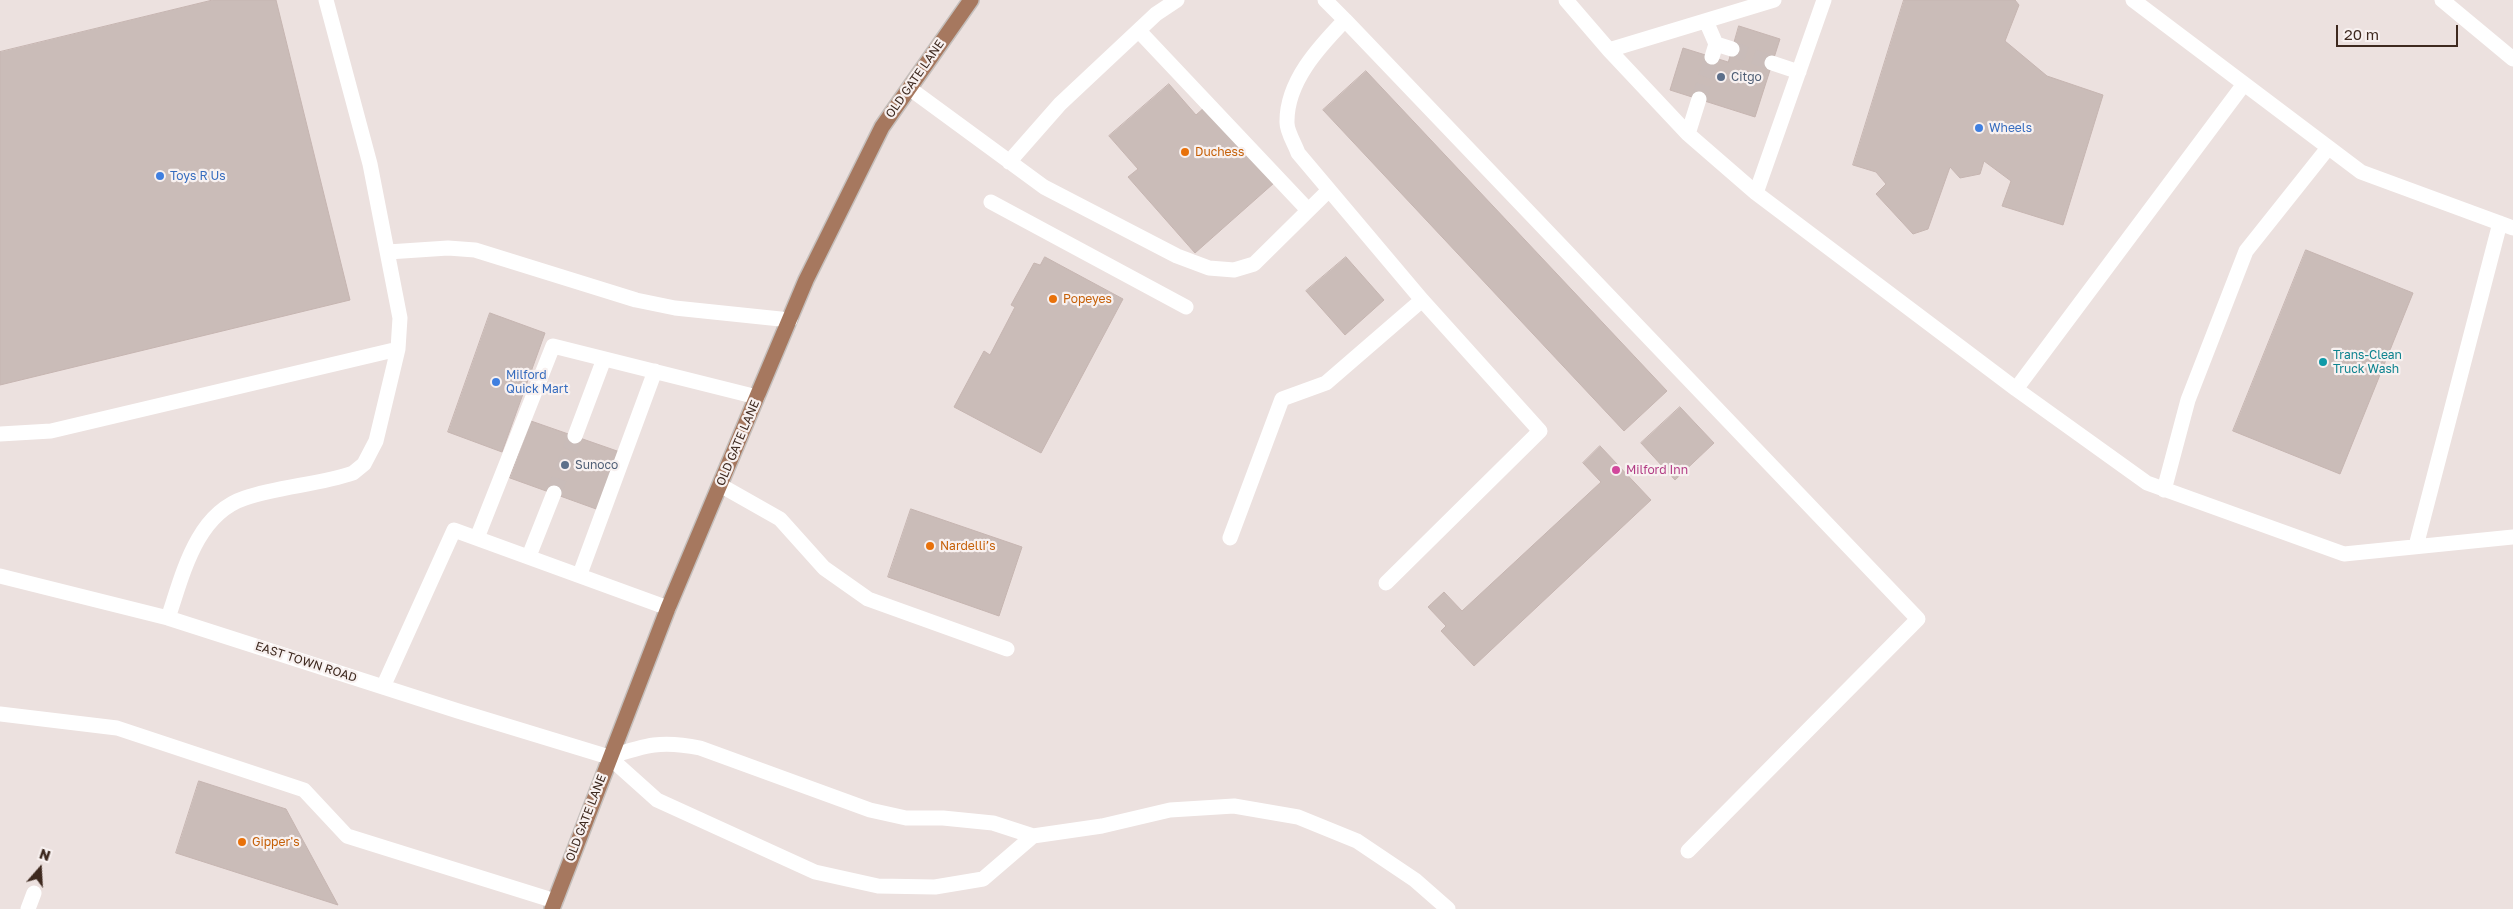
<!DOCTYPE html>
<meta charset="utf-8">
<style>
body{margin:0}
#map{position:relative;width:2513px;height:909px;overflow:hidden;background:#ece1df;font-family:"Golos Text",sans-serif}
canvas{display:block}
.north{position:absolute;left:15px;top:844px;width:50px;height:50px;-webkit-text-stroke:4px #f8f1f0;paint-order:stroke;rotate:19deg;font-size:14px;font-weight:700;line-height:20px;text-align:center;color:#3e291f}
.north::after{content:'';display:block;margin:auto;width:18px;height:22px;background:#3e291f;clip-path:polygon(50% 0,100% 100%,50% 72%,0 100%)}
.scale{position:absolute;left:2336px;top:25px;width:122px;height:22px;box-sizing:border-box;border:2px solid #3e291f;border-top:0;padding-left:6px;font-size:15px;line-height:18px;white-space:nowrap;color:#3e291f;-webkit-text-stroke:4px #f8f1f0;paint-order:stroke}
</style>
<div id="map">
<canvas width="2513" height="909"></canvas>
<div class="north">N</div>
<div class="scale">20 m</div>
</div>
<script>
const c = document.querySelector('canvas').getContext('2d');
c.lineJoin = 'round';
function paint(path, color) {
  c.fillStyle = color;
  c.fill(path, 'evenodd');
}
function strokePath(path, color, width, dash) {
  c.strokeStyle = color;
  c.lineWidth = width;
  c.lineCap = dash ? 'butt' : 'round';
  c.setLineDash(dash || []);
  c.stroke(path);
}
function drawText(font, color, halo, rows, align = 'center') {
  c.font = font + ' "Golos Text",sans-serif';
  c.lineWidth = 4.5;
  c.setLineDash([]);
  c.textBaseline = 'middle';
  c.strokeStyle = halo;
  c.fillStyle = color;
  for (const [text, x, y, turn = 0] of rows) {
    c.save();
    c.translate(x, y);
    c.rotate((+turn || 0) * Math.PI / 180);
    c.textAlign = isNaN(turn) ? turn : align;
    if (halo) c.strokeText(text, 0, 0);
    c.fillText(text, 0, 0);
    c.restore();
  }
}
const building = new Path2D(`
 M213,0H276L350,300L0,385V52Z
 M1904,0H2015L2019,5L2005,41L2047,76L2103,95L2063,225L2002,206L2011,181L1984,161L1980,174L1960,178L1950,167L1928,229L1913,234L1876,194L1886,184L1876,172L1853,165Z
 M1739,26L1780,39L1755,117L1670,90L1683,48L1728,62Z
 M1366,71L1667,391L1624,431L1323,110Z
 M1169,84L1196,115L1206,106L1274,183L1195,253L1128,177L1138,169L1109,136Z
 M2306,250L2413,293L2340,474L2233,431Z
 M1045,257L1123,299L1041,453L954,407L984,351L990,355L1015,307L1011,305L1034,263L1040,265Z
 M1346,257L1384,300L1345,335L1306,291Z
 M490,313L545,333L502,452L448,432Z
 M1680,407L1714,443L1675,480L1641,443Z
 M531,421L620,452L599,510L510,478Z
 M1600,446L1651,500L1474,666L1441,631L1446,626L1428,607L1444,592L1462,611L1601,482L1583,463Z
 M911,509L1022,547L999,616L888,577Z
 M199,781L286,809L338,905L176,853Z`);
paint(building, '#cabcb8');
strokePath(building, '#c6b5b1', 1);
strokePath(new Path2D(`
 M1732,49L1772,63
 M1699,99L1712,57
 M554,493L575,436`), '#c9bcb9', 15, [15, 8]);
const major = new Path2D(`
 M552,909L668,608L806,280L882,127L971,0`);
strokePath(major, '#c5bfbc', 18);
strokePath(new Path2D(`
 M1325,0L1345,20C1319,47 1286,82 1287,123C1287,132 1295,144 1298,153L1422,300L1540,431L1386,583
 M1566,0L1609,50L1688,134L1756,193L2016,389L2147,483L2344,554L2513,537
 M2133,0L2361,172L2513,228
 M2442,0L2513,59
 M1345,20L1918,619L1688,851
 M1706,21L1716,44L1712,57
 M1139,31L1308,210
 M1716,44L1732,49
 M1609,50L1774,0
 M1772,63L1799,72
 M909,88L1044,187L1177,256L1209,268L1234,270L1254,264L1329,190
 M1688,134L1699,99
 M1009,162L1060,104L1156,14L1177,0
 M1756,193L1824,0
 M991,202L1186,307
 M388,252L448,248L475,250L636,300L675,308L790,320
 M2016,389L2244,84
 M0,434L51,431L398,349
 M575,436L604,359
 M720,485L780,519L824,568L868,599L1007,649
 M2164,490L2188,400L2246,251L2328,148
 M477,538L553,346L757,397
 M1230,538L1282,399L1326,383L1422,300
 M2416,546L2500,223
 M529,556L554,493
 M580,574L655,371
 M0,576L168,618L458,711L609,757L657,800L815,872L878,886L935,887L983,879L1033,836
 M168,618C183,574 196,514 245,498C280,486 318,485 353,473L364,464L376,441L398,349L400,318L370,164L326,0
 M383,687L454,530L668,608
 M0,714L117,728L304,790L347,836L555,901
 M609,757C646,745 661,740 700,748L870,810L906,818H943L993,823L1033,836L1102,826L1170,810L1234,806L1298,817L1357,841L1415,880L1448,909
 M28,909L34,893`), '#fff', 15);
strokePath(major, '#a6785f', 15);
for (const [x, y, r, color] of [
 [1721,77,5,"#5c6f8a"],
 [1979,128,5,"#3f7fe0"],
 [1185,152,5,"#e8710a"],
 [160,176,5,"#3f7fe0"],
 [1053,299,5,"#e8710a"],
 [2323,362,5,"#0f9aa8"],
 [496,382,5,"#3f7fe0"],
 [565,465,5,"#5c6f8a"],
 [1616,470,5,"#d1479c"],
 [930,546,5,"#e8710a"],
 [242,842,5,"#e8710a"]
]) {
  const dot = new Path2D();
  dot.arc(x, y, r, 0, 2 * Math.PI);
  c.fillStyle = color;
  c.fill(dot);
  strokePath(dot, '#f8f1f0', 2);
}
drawText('12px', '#4e5e75', '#f8f1f0', [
 ["Citgo",1731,77],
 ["Sunoco",575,465]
], 'left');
drawText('12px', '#3e291f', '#f8f1f0', [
 ["OLD GATE LANE",915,79,-55],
 ["OLD GATE LANE",738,443,-67],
 ["EAST TOWN ROAD",306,662,18],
 ["OLD GATE LANE",586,818,-69]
]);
drawText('12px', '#366cbe', '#f8f1f0', [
 ["Wheels",1989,128],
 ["Toys R Us",170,176],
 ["Milford",506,375],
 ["Quick Mart",506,389]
], 'left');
drawText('12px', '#c56008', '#f8f1f0', [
 ["Duchess",1195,152],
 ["Popeyes",1063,299],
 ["Nardelli’s",940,546],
 ["Gipper's",252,842]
], 'left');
drawText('12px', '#0d838f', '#f8f1f0', [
 ["Trans-Clean",2333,355],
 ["Truck Wash",2333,369]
], 'left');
drawText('12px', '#b23c85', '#f8f1f0', [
 ["Milford Inn",1626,470]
], 'left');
</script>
